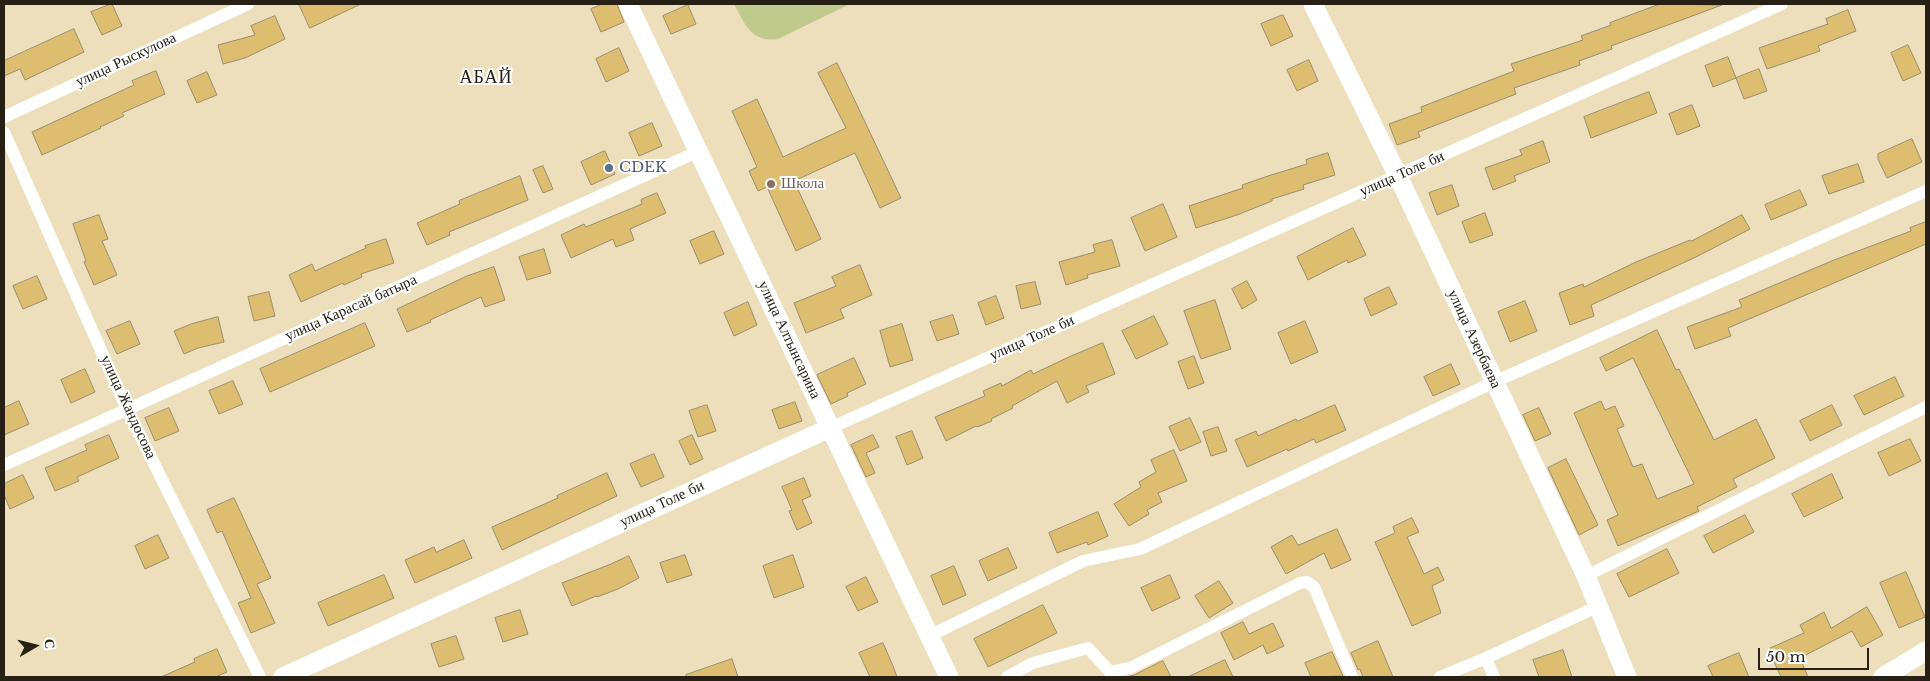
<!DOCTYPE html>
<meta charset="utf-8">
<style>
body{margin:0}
#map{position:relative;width:1930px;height:681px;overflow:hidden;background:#eddfbc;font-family:"Libre Baskerville",serif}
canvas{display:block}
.frame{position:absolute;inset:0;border:5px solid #262114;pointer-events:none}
.north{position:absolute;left:10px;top:621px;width:50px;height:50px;-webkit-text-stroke:4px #fff;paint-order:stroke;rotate:82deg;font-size:14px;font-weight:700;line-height:20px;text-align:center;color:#262114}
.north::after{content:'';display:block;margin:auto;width:18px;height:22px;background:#262114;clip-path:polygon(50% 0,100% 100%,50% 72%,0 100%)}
.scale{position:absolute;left:1758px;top:648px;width:111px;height:22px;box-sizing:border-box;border:2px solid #262114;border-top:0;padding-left:6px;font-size:15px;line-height:18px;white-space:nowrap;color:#262114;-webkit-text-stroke:4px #fff;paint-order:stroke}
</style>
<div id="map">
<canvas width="1930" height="681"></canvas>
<div class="frame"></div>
<div class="north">С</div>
<div class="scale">50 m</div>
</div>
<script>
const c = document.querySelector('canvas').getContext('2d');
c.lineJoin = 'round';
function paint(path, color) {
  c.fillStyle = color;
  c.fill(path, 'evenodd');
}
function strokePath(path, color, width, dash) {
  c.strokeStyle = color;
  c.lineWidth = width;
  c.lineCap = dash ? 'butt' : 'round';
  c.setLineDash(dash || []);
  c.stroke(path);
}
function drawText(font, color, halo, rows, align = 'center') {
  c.font = font + ' "Libre Baskerville",serif';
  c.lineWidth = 4;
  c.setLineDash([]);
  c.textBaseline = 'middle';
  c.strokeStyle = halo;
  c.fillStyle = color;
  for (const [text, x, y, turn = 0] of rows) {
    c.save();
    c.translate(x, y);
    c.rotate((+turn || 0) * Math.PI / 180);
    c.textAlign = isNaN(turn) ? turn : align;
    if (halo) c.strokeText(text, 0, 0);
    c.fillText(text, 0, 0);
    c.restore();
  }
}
paint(new Path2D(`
 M734,4H850L778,39C751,43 745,24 734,4Z`), '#c0ca8d');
const building = new Path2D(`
 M112,4L122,26L102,35L91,12Z
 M299,4H361L310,28Z
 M603,4H617L624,22L601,32L591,9Z
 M1660,4L1722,5L1611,46L1612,49L1579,61L1580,65L1514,88L1516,94L1418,132L1420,137L1397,145L1389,124L1422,112L1421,107L1514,71L1511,64L1583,40L1581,36L1611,25L1610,23Z
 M688,5L696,24L671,34L663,16Z
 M1848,10L1856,31L1818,46L1820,51L1767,69L1759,48L1828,24L1826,19Z
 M1283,15L1293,36L1271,46L1261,24Z
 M275,16L285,39L245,58L223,64L218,45L255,35L251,26Z
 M74,29L84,52L25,80L20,69L4,76V61Z
 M1908,45L1921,73L1903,81L1891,53Z
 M619,48L629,71L606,82L596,59Z
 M1728,57L1736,78L1713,87L1705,66Z
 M1309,60L1318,81L1297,91L1287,70Z
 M837,63L901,198L880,208L855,153L794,181L821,239L796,251L767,187L758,191L749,171L757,167L732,111L757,99L783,157L846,128L818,73Z
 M1759,69L1767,91L1744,99L1736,78Z
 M156,71L165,94L122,113L124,116L100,127L101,128L42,155L32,132L134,85L132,81Z
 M207,72L217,95L197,103L187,81Z
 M1649,92L1657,113L1591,138L1584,117Z
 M1692,105L1700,126L1677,135L1669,114Z
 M652,123L662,146L639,156L629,133Z
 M1912,139L1922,162L1887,178L1878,159V154Z
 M1543,141L1550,162L1514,176L1516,181L1493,190L1485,168L1522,155L1520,150Z
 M605,151L615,174L591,185L581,162Z
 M1328,153L1335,175L1303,185L1304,189L1272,199V201L1237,215L1196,228L1189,206L1243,188L1242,185L1268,176L1307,164L1306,160Z
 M1858,164L1864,182L1829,194L1822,176Z
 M543,166L553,189L543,193L533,170Z
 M520,176L528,200L449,232L450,235L427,245L417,223L460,204L459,201Z
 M1452,185L1459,206L1437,215L1429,193Z
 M1800,190L1807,205L1771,220L1765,205Z
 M657,193L666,213L630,229L634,240L616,247L613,239L571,258L561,235L584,224L586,227L642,204L641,200Z
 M1163,204L1177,237L1145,251L1131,218Z
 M1485,213L1493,235L1470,243L1462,222Z
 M99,215L108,239L102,241L117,275L94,285L84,262L86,261L73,224Z
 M1742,215L1750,229L1696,257L1591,305L1594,316L1570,325L1559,293L1583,284L1584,287L1636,262L1690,240L1691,241Z
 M1926,222V244L1728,328L1731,336L1695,349L1687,327L1742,307L1739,300L1834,260L1911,231L1910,228Z
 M1353,228L1366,255L1348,263L1347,260L1308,280L1297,257Z
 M714,231L724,254L700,264L690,241Z
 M386,239L394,263L361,274L362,277L344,285L343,283L301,302L289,275L312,264L315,271L366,248L365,246Z
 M1112,240L1120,266L1087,275L1088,278L1066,285L1059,262L1095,252L1093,245Z
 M544,249L551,273L527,280L519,257Z
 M860,265L872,295L840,309L844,318L806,333L794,303L836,286L832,277Z
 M494,267L505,300L485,307L481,297L430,320L431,322L407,332L397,309L467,276Z
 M37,276L47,299L23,309L13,286Z
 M1247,281L1257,300L1242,309L1232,289Z
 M1035,282L1041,304L1021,309L1016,286Z
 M1389,287L1397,304L1371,316L1364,299Z
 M269,292L275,316L254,321L248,297Z
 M996,296L1004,318L986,325L978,303Z
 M1215,300L1231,349L1201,359L1184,311Z
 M1525,301L1537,331L1510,342L1498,312Z
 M748,302L757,325L734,336L724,313Z
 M953,315L959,334L937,341L930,322Z
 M1154,316L1168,344L1136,359L1122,331Z
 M218,317L224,342L198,348L184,354L174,331L191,324Z
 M130,321L140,344L117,354L106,331Z
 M1305,321L1318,352L1291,364L1278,333Z
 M365,323L375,346L270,392L260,369Z
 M902,324L913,360L890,367L880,331Z
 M1657,330L1676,370L1679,369L1714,440L1756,419L1775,458L1733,479L1737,487L1697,507L1699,511L1618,546L1607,520L1618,515L1574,413L1601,401L1605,410L1615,406L1624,426L1617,429L1633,467L1642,464L1657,499L1694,484L1633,358L1606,371L1600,358Z
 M1103,343L1115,374L1086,386L1089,392L1067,403L1057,381L1012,406L1013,408L991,419L992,421L977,427L976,426L946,441L935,417L985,396L983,391L1001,383L1002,386L1031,370L1033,374L1071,356Z
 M1194,356L1204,383L1188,389L1178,362Z
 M854,358L866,384L847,393L848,396L831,404L817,375Z
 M1451,364L1460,384L1433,396L1424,377Z
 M85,369L95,392L71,403L61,380Z
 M1895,377L1904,396L1864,415L1854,396Z
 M233,381L243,404L219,414L209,391Z
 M19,401L29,424L4,435V408Z
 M795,402L802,421L779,429L772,410Z
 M707,405L716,431L698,437L689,411Z
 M1335,405L1346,430L1316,443L1314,439L1288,451L1287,449L1247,467L1235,440L1256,431L1258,436L1296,419L1297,421Z
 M1832,405L1842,425L1810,441L1800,421Z
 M169,408L179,431L155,441L145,418Z
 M1539,408L1551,434L1535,441L1523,415Z
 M1190,418L1201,442L1180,451L1169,427Z
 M1218,427L1227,451L1211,456L1203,432Z
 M912,431L923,458L907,465L896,437Z
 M109,435L119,458L77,477L79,481L55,491L45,468L87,450L85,445Z
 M692,435L703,459L690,465L679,441Z
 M873,435L879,447L866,453L875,473L866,477L851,445Z
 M1910,439L1921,461L1889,476L1878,453Z
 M1174,450L1187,481L1158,493L1162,502L1147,510L1149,514L1129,526L1114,504L1141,487L1139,482L1156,472L1151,460Z
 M654,454L664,477L641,487L630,464Z
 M1566,459L1598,525L1579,535L1548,468Z
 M607,473L617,496L502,550L492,527L558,498L557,496Z
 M1832,474L1843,498L1804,517L1792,494Z
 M23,475L34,498L10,509L4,495V484Z
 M804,478L811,496L802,500L812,523L797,530L789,511L792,510L782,487Z
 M234,498L271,578L257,584L275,623L251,633L238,603L251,598L222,531L217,533L207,510Z
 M1098,512L1108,536L1088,545L1087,542L1057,553L1049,533Z
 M1745,515L1754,532L1713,553L1704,536Z
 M1412,518L1419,532L1407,537L1424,574L1438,567L1444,580L1432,586L1441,613L1412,626L1375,542L1395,533L1393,527Z
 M1337,529L1351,560L1331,569L1324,553L1286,574L1271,547L1292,535L1298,545Z
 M158,535L169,558L145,569L135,546Z
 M464,540L472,558L415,583L405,560L434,547L436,552Z
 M1008,548L1017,568L988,581L979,561Z
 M1667,549L1679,573L1629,597L1617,574Z
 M685,555L692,575L667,583L660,563Z
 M793,555L804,587L774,598L763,566Z
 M629,556L639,578L618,589L597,597L596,596L572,606L562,583L611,564Z
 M954,566L966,595L943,605L931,576Z
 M1906,572L1925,617L1899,628L1880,583Z
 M384,575L394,598L328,626L318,603Z
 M1170,575L1180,598L1152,611L1141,588Z
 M866,577L878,602L858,611L846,587Z
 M1219,581L1233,603L1209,618L1195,596Z
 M1043,605L1057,633L988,667L974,639Z
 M1867,607L1883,635L1861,647L1852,631L1800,658L1808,677H1781L1768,649L1804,633L1800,625L1824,612L1831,628Z
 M520,610L528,634L503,642L495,618Z
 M1243,622L1249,634L1273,623L1284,646L1267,654L1263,645L1234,660L1221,633Z
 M456,636L464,659L439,667L431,644Z
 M1378,641L1393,677H1363L1360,669L1358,670L1351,653Z
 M883,643L893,666L897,677H870L859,653Z
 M217,649L227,672L215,677H161L195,662L194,659Z
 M1563,650L1572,677H1539L1533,660Z
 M1332,652L1343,676L1311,677L1305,663Z
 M1739,653L1749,677H1713L1708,666Z
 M732,659L738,677H686V675Z
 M1225,660L1233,677H1188Z
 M1163,661L1171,677H1126L1134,675Z`);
paint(building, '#ddbe70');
strokePath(building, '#9a8d6d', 1);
strokePath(new Path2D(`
 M4,117L248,4
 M4,132L127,409L260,677
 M830,428L1782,4
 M4,465L699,151
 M1586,576L1926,407
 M929,636L1083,561L1140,549L1494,382L1926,191
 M1486,658L1599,606
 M1007,677L1033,663L1088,648L1110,672L1130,668L1300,583L1307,582L1314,587L1352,677
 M1440,677L1486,658L1494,677`), '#fff', 12);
strokePath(new Path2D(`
 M628,4L949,677
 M1313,4L1398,176L1586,576L1627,677
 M283,677L830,428
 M1883,677L1926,651`), '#fff', 19);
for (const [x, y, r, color] of [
 [609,168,5,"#5c6f8a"],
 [771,184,5,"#8d6e63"]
]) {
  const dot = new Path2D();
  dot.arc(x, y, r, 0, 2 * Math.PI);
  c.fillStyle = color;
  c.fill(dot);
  strokePath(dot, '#fff', 2);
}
drawText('15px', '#262114', '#fff', [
 ["улица Рыскулова",126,60,-25],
 ["улица Толе би",1402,174,-24],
 ["улица Карасай батыра",351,308,-24],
 ["улица Толе би",1032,338,-24],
 ["улица Азербаева",1474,339,65],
 ["улица Алтынсарина",789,340,65],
 ["улица Жандосова",128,407,65],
 ["улица Толе би",662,504,-25]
]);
drawText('15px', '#4e5e75', '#fff', [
 ["CDEK",619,168]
], 'left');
drawText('15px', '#785e54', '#fff', [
 ["Школа",781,184]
], 'left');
c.letterSpacing = '1px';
drawText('18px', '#262114', '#fff', [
 ["АБАЙ",486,78]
]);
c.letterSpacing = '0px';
</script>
